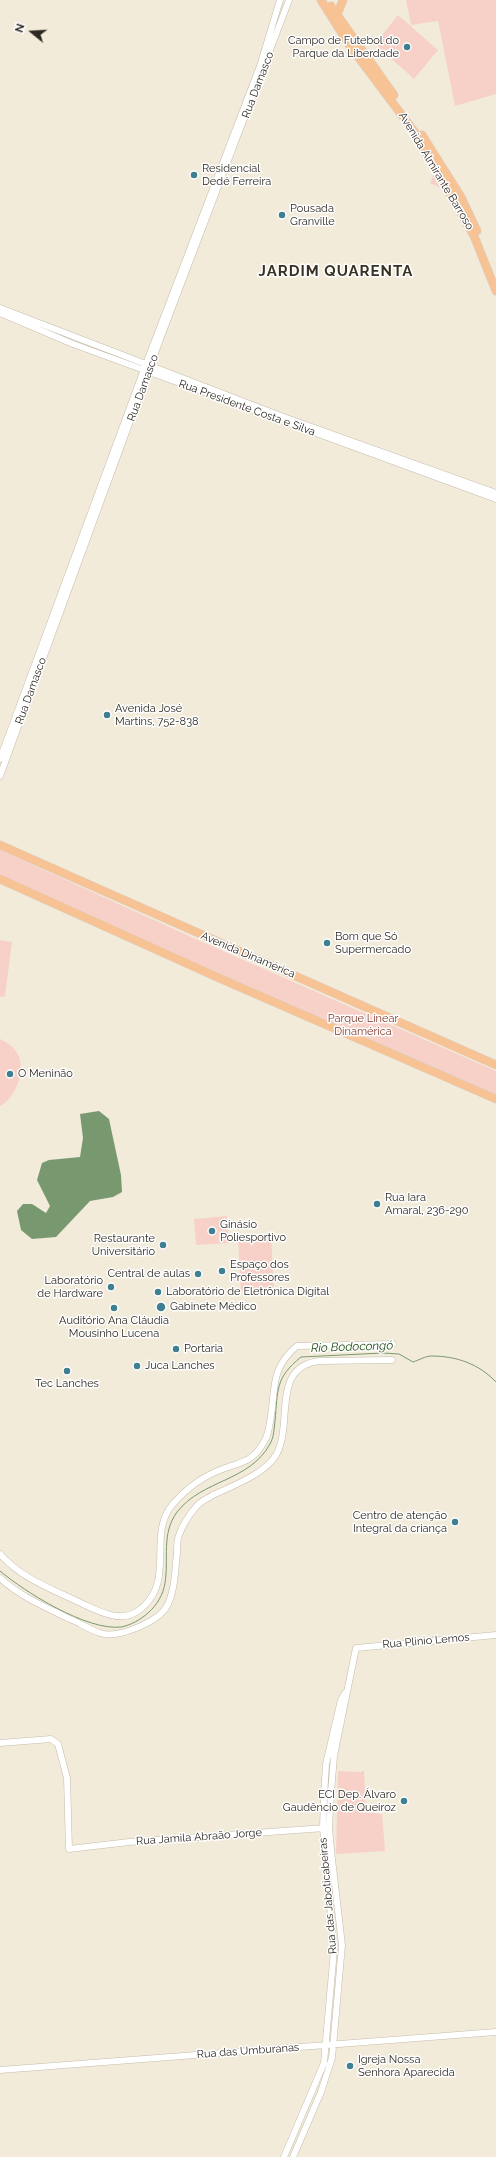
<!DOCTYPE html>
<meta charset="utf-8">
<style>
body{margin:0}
#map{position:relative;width:496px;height:2157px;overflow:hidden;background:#f3ebd9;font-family:Raleway,sans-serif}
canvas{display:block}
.north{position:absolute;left:12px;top:12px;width:40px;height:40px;-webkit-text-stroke:3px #fff;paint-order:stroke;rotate:288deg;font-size:11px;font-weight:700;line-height:16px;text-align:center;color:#2c2923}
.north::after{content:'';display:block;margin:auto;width:14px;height:18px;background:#2c2923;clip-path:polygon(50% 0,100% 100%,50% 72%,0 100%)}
</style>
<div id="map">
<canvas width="496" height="2157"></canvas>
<div class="north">N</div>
</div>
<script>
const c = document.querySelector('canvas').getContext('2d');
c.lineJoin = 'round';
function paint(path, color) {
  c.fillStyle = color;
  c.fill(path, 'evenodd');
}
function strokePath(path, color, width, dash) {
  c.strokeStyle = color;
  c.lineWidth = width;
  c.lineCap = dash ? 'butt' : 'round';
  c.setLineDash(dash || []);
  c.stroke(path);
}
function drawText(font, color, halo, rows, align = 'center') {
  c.font = font + ' Raleway,sans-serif';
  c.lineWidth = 3;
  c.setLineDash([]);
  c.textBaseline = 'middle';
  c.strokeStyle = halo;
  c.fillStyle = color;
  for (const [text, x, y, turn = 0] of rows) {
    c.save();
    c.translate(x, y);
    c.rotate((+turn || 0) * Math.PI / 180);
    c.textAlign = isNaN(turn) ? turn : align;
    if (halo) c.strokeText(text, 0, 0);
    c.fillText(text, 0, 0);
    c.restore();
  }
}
paint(new Path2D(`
 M406,0H496V94L455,106L438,21L411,25Z
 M398,15L438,50L414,79L375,44Z
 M435,171L446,190L430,183Z
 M0,850L198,940L496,1071V1095L0,878Z
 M0,940L12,942L5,996L0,997Z
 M0,1039C6,1042 13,1046 17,1053C27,1069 16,1098 0,1106Z
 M227,1216L229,1243L196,1245L194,1219Z
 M271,1236L274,1288L241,1291L238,1239Z
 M364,1770L366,1812L382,1814L385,1851L336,1854L338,1771L361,1772Z`), '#f7d0c7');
paint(new Path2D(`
 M99,1111L109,1119L121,1175L122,1192L113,1197L90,1201L56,1237L32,1239L21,1230L17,1211L23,1204H32L46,1213L50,1206L37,1180L42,1163L49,1160L80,1157L83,1138L80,1114Z`), '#789970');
strokePath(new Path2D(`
 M0,1571C25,1592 87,1631 121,1627C131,1625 140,1620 148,1613C157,1605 163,1595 165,1583C169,1559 161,1534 177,1512C203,1479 249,1482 270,1444C274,1437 274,1429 275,1421C278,1390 275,1378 301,1357L383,1353L399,1354L413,1362C419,1360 426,1356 431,1356C457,1356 479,1364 496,1382`), '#789970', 1);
const minor = new Path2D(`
 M0,308L281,416L496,493
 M0,313L73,344L496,499
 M0,759L146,364L260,66L280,0
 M0,776L162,334L289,0
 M0,1554C23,1580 55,1590 85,1605C104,1614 125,1624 143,1607C175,1579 147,1533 173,1504C186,1489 202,1477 220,1470C242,1461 252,1464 265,1440C268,1435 269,1428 270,1422C276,1391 269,1369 297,1346L393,1344
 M0,1578C21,1597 45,1607 70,1619C80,1623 90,1630 100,1633C118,1639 158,1622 167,1606C175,1590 175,1571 177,1553C177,1547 177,1540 179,1535C183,1524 189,1515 196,1507C200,1501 207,1499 213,1495C232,1486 265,1474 276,1455C294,1424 270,1366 320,1361L392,1360
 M0,1743L51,1739L58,1744L67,1778L69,1849L129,1842L325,1828
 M0,2070L496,2032
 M284,2157L324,2063L334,1950L323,1828L324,1796L326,1764L341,1700L345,1693
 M293,2157L321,2092L332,2058L342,1945L332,1859L329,1828L331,1792L334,1756L356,1648L496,1635`);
const major = new Path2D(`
 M321,0L350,46L416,134L474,236L496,291
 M331,6L394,95
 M337,15L343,0
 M422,135L461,197L477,231
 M0,845L496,1065
 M0,879L219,978L496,1099`);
strokePath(minor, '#c4bcab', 7);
strokePath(major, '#d5d4d3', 9);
strokePath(minor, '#fff', 6);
strokePath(major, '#f7c395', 8);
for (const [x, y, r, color] of [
 [407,47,4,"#3f7f92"],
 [194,175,4,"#3f7f92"],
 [282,215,4,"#3f7f92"],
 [107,715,4,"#3f7f92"],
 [327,943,4,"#3f7f92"],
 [10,1074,4,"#3f7f92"],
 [377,1204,4,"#3f7f92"],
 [212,1231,4,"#3f7f92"],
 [163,1245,4,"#3f7f92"],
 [222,1271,4,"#3f7f92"],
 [198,1274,4,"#3f7f92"],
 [111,1287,4,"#3f7f92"],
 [158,1292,4,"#3f7f92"],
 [161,1307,5,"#3f7f92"],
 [114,1308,4,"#3f7f92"],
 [176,1349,4,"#3f7f92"],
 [137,1366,4,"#3f7f92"],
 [67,1371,4,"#3f7f92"],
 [455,1522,4,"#3f7f92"],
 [404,1801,4,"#3f7f92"],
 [350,2066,4,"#3f7f92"]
]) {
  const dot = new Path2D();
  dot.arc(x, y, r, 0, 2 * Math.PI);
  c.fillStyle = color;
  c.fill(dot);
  strokePath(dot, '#fff', 1.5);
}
drawText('11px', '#2c2923', '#fff', [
 ["Campo de Futebol do",399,41,"right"],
 ["Parque da Liberdade",399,54,"right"],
 ["Residencial",202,169],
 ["Dedé Ferreira",202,182],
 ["Pousada",290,209],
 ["Granville",290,222],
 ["Avenida José",115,709],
 ["Martins, 752-838",115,722],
 ["Bom que Só",335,937],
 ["Supermercado",335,950],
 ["O Meninão",18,1074],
 ["Rua Iara",385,1198],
 ["Amaral, 236-290",385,1211],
 ["Ginásio",220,1225],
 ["Poliesportivo",220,1238],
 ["Restaurante",155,1239,"right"],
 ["Universitário",155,1252,"right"],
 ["Espaço dos",230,1265],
 ["Professores",230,1278],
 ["Central de aulas",190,1274,"right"],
 ["Laboratório",103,1281,"right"],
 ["de Hardware",103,1294,"right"],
 ["Laboratório de Eletrônica Digital",166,1292],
 ["Gabinete Médico",170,1307],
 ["Auditório Ana Cláudia",114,1321,"center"],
 ["Mousinho Lucena",114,1334,"center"],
 ["Portaria",184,1349],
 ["Juca Lanches",145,1366],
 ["Tec Lanches",67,1384,"center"],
 ["Centro de atenção",447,1516,"right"],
 ["Integral da criança",447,1529,"right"],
 ["ECI Dep. Álvaro",396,1795,"right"],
 ["Gaudêncio de Queiroz",396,1808,"right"],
 ["Igreja Nossa",358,2060],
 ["Senhora Aparecida",358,2073]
], 'left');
drawText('11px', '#2c2923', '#fff', [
 ["Rua Damasco",258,85,-69],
 ["Avenida Almirante Barroso",436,171,59],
 ["Rua Damasco",143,388,-70],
 ["Rua Presidente Costa e Silva",247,408,20],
 ["Rua Damasco",31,691,-70],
 ["Avenida Dinamérica",248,955,23],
 ["Rua Plinio Lemos",426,1641,-5],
 ["Rua Jamila Abraão Jorge",199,1837,-4],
 ["Rua das Jaboticabeiras",328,1896,-95],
 ["Rua das Umburanas",248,2051,-4]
]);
drawText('11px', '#80392a', '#fff', [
 ["Parque Linear",363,1019],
 ["Dinamérica",363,1032]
]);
drawText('italic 12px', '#1d4b11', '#fff', [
 ["Rio Bodocongó",352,1347,-2]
]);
c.letterSpacing = '1px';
drawText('bold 15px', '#383224', '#fff', [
 ["JARDIM QUARENTA",336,271]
]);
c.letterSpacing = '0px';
</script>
